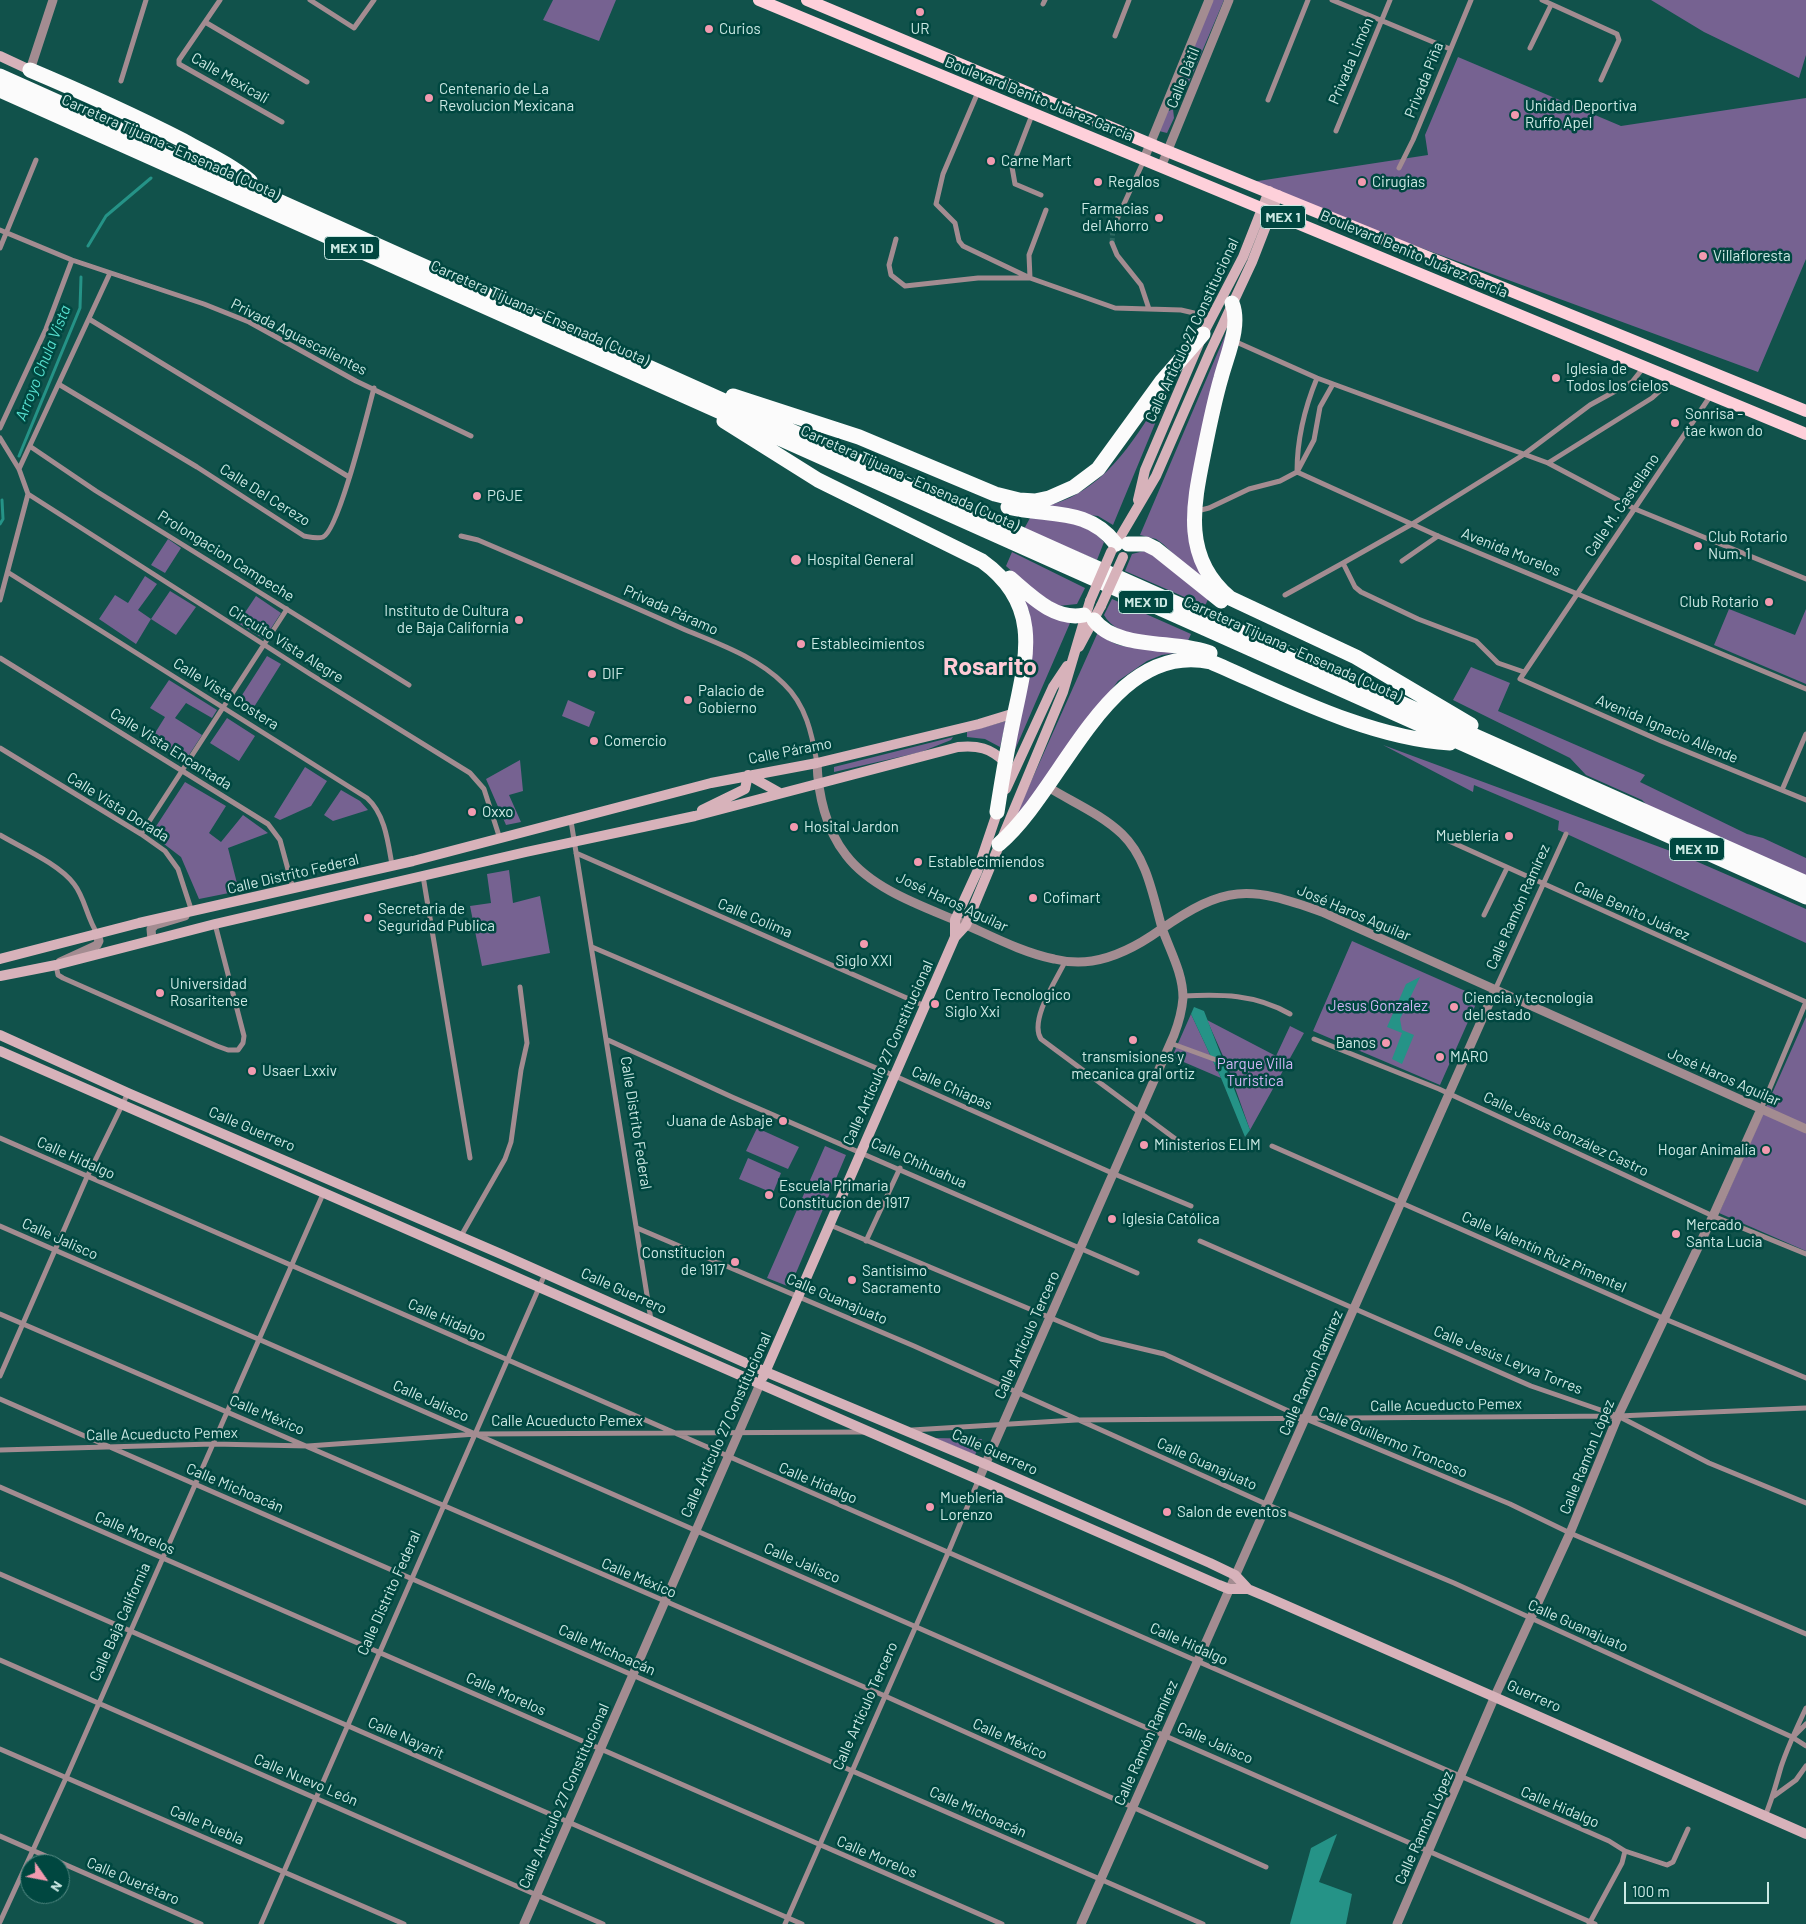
<!DOCTYPE html>
<meta charset="utf-8">
<style>
body{margin:0}
#map{position:relative;width:1806px;height:1924px;overflow:hidden;background:#11524b;font-family:Barlow,sans-serif}
canvas{display:block}
.north{position:absolute;left:20px;top:1854px;width:50px;height:50px;box-sizing:border-box;background:#004740;border:1px solid #528882;border-radius:50%;rotate:123deg;font-size:14px;font-weight:700;line-height:20px;text-align:center;color:#cce9e4}
.north::after{content:'';display:block;margin:auto;width:18px;height:22px;background:#f29aaf;clip-path:polygon(50% 0,100% 100%,50% 72%,0 100%)}
.scale{position:absolute;left:1624px;top:1882px;width:145px;height:22px;box-sizing:border-box;border:2px solid #cce9e4;border-top:0;padding-left:6px;font-size:15px;line-height:18px;white-space:nowrap;color:#cce9e4;-webkit-text-stroke:4px #004740;paint-order:stroke}
</style>
<div id="map">
<canvas width="1806" height="1924"></canvas>
<div class="north">N</div>
<div class="scale">100 m</div>
</div>
<script>
const c = document.querySelector('canvas').getContext('2d');
c.lineJoin = 'round';
function paint(path, color) {
  c.fillStyle = color;
  c.fill(path, 'evenodd');
}
function strokePath(path, color, width, dash) {
  c.strokeStyle = color;
  c.lineWidth = width;
  c.lineCap = dash ? 'butt' : 'round';
  c.setLineDash(dash || []);
  c.stroke(path);
}
function drawText(font, color, halo, rows, align = 'center') {
  c.font = font + ' Barlow,sans-serif';
  c.lineWidth = 5;
  c.setLineDash([]);
  c.textBaseline = 'middle';
  c.strokeStyle = halo;
  c.fillStyle = color;
  for (const [text, x, y, turn = 0] of rows) {
    c.save();
    c.translate(x, y);
    c.rotate((+turn || 0) * Math.PI / 180);
    c.textAlign = isNaN(turn) ? turn : align;
    if (halo) c.strokeText(text, 0, 0);
    c.fillText(text, 0, 0);
    c.restore();
  }
}
paint(new Path2D(`
 M553,0H616L599,41L543,20Z
 M1211,0H1224L1183,96L1178,99L1174,98Z
 M1651,0H1806V55L1799,78L1704,32Z
 M1458,57L1621,126L1806,98V259L1758,372L1245,183L1428,155L1425,135Z
 M1167,108L1169,111L1173,109L1174,118L1167,133L1159,131Z
 M1229,326L1191,504L1210,589L1163,544L1156,539L1140,535Z
 M1176,373L1113,525L1098,516L1035,509C1049,505 1063,502 1075,495C1122,470 1148,416 1176,373Z
 M1030,518C1056,521 1085,520 1104,542L1097,560L1024,529Z
 M168,539L181,548L165,573L151,565Z
 M1144,551L1152,552L1209,597L1205,606L1125,571L1132,554Z
 M1012,552L1085,588L1077,604L1058,606L1029,587L1006,566Z
 M145,576L157,584L138,610L151,619L170,591L196,607L176,635L151,619L136,644L99,619L115,595L128,603Z
 M1016,587L1070,623L1008,766L1033,644L1029,611Z
 M256,596L281,613L264,639L238,623Z
 M1112,599L1191,634L1187,643C1162,641 1117,639 1104,615Z
 M1729,609L1795,635L1806,609V684L1714,645Z
 M1098,632C1120,656 1155,644 1183,652L1162,655L1147,661L1118,681L1012,824Z
 M267,656L281,664L249,715L235,706Z
 M1471,667L1510,683L1498,711L1645,775L1640,782L1747,834L1763,838L1806,858V876L1650,808L1642,800L1586,775L1570,758L1453,700Z
 M169,680L217,710L212,718L186,703L175,718L202,735L185,761L150,741L165,717L150,708Z
 M568,700L595,712L589,727L562,716Z
 M227,718L255,736L239,761L210,743Z
 M1006,721L1000,747L985,739L967,737V732Z
 M953,737L951,740L921,752L834,772V767Z
 M1383,745L1684,856L1806,909V943L1558,830L1559,821L1474,785L1473,792Z
 M520,760L523,791L509,795L521,822L506,825L486,779Z
 M305,767L327,781L311,806L280,820L274,817Z
 M185,782L226,806L209,833L221,842L243,815L268,833L228,848L239,891L199,899L181,857L151,834Z
 M341,790L360,801L368,810L333,821L324,815Z
 M509,870L513,903L540,896L550,953L482,966L470,906L491,903L487,874Z
 M1352,941L1479,997L1440,1085L1313,1031Z
 M1191,1014L1221,1078L1172,1057Z
 M1806,1017V1251L1719,1213Z
 M1207,1020L1276,1056L1290,1026L1304,1033L1250,1130L1227,1065Z
 M757,1128L799,1147L788,1169L746,1151Z
 M825,1146L846,1155L790,1287L767,1278Z
 M748,1158L781,1173L773,1193L739,1179Z
 M935,1438L982,1439L975,1455Z`), '#766291');
paint(new Path2D(`
 M1420,977L1400,1019L1402,1030L1414,1035L1402,1064L1392,1059L1402,1033L1387,1027L1406,984Z
 M1194,1007L1204,1011L1250,1130L1245,1137L1221,1078L1191,1014Z
 M1337,1834L1319,1882L1352,1894L1346,1924H1290L1311,1848Z`), '#259387');
strokePath(new Path2D(`
 M88,246L106,216L151,178
 M19,456L80,308L81,277
 M0,524L3,519L2,500`), '#259387', 3);
strokePath(new Path2D(`
 M1112,243L1113,228`), '#2d6962', 5, [5, 2.5]);
strokePath(new Path2D(`
 M220,0L179,60V64L282,122
 M310,0L354,28L374,0
 M1332,0L1450,49
 M1542,0L1617,34L1619,40L1601,80
 M1043,4L1045,0
 M205,22L307,82
 M1115,36L1129,0
 M1530,48L1551,5
 M121,81L146,0
 M978,92L943,174L936,204L955,223L959,241L963,246L1028,277
 M1268,100L1308,0
 M1032,115L1012,167L1015,184L1041,195
 M1336,131L1390,0
 M1399,168L1413,140L1471,0
 M1113,228L1144,160
 M0,230L72,260L204,304L249,322L356,381L471,436
 M896,239L889,265L891,275L905,286L978,278H1030L1115,308L1181,310L1194,313L1210,321
 M1112,243L1117,255L1141,285L1149,309
 M0,248L36,160
 M1030,278L1029,255L1046,210
 M89,319L349,477
 M1234,341L1317,378L1548,463L1635,509L1806,579
 M1317,378C1305,407 1297,441 1297,472L1438,536L1806,689
 M60,385L197,467L304,536C310,537 317,539 323,537C339,530 368,410 374,388
 M1711,395L1520,679L1661,741L1806,800
 M0,428L46,329L72,260
 M0,438L19,469L28,494L310,674L470,773L484,789L500,839
 M31,447L96,491L409,685
 M1548,463L1652,398L1672,380
 M19,469L110,273
 M1197,511L1209,508L1249,489L1280,481L1297,472L1314,440L1320,407L1333,384
 M461,536L478,540C546,569 614,598 681,628C716,643 756,656 784,684C806,705 812,734 817,763
 M1402,561L1438,536
 M9,573L367,798C385,814 388,842 392,865
 M1285,595L1343,563
 M0,600L28,494
 M0,658L268,824L280,840L293,888
 M1524,672L1498,663L1476,641L1418,619L1361,592L1355,587L1343,563L1412,524L1523,455L1590,405L1632,382L1644,367
 M0,748L141,834L165,851L178,869L192,912
 M1782,790L1806,734
 M571,821L651,1320
 M141,834L287,609
 M0,835C22,848 59,864 74,884C85,898 87,918 97,933
 M1449,841L1806,1002
 M576,853L925,1006
 M423,876L470,1158
 M1484,915L1507,868
 M592,947L895,1076L1112,1173L1191,1206
 M1065,962C1056,980 1029,1021 1041,1039L1189,1149
 M56,965L58,975L63,978L217,1046L228,1050H238L243,1043L244,1036L215,924
 M1495,990L1566,834
 M1183,996C1221,994 1255,994 1290,1014
 M1314,1039L1439,1089L1713,1216L1806,1254
 M608,1040L732,1097L1137,1273
 M1170,1043L1241,1069
 M1761,1109L1806,1002
 M0,1138L1609,1841L1625,1851L1667,1865L1673,1862L1688,1829
 M1272,1146L1665,1319L1806,1378
 M830,1225L1101,1339L1164,1354L1306,1419L1510,1504L1570,1533L1806,1634
 M0,1226L1595,1924
 M637,1228L914,1346L1266,1504L1454,1583L1792,1737L1806,1746
 M461,1236L505,1159L511,1142L521,1070L527,1043L520,987
 M866,1241L900,1168
 M1200,1241L1531,1386L1618,1416L1709,1463L1806,1503
 M0,1314L885,1696L1266,1867
 M0,1376L87,1177L128,1093
 M0,1399L1203,1924
 M912,1430L1076,1420L1618,1416L1806,1408
 M0,1450L213,1444L308,1446L476,1434L864,1432
 M0,1487L1002,1924
 M0,1574L802,1924
 M0,1660L603,1924
 M1795,1735L1806,1724
 M0,1749L404,1924
 M1774,1796L1796,1780L1806,1766
 M1765,1816C1772,1800 1776,1784 1781,1767C1788,1746 1797,1727 1806,1708
 M0,1836L201,1924
 M0,1922L66,1778L323,1194
 M261,1924L545,1274
 M785,1924L948,1553L978,1481
 M1589,1924L1622,1863L1625,1851`), '#a38c91', 5);
strokePath(new Path2D(`
 M30,70L53,0
 M1144,159L1209,0
 M1161,167L1229,0
 M817,763C818,794 826,830 846,855C871,888 919,905 955,920C988,934 1020,952 1054,959C1066,962 1079,963 1092,961C1117,957 1139,945 1160,930C1225,885 1248,885 1322,912L1806,1129
 M152,940L151,929L155,925L185,916
 M60,962L97,945L99,941L97,934
 M978,1481L1174,1035C1179,1022 1182,1011 1183,998C1183,973 1170,951 1162,928C1153,896 1147,858 1122,834C1101,814 1072,802 1048,787
 M524,1924L760,1384
 M1081,1924L1495,990
 M1397,1924L1495,1696L1570,1533L1618,1416L1713,1216L1761,1109`), '#a38c91', 9);
strokePath(new Path2D(`
 M0,56L30,70
 M1138,500L1145,470L1203,334L1243,257L1269,191
 M1113,549L1156,476L1210,352L1252,262L1278,195
 M1079,647L1101,606
 M1006,789L1053,687L1067,666
 M702,810L745,789L748,775L780,793
 M955,937V920L977,872L999,807
 M0,959L139,923L413,861L711,783L817,763L979,724L1015,713
 M0,976L56,965L215,924L526,852L695,816L958,747C978,745 990,748 1005,762
 M0,1035L128,1093L501,1254L766,1372L985,1464L1210,1563L1235,1575L1248,1589L1267,1597L1806,1834
 M0,1051L1219,1585L1229,1589H1248
 M763,1377L955,937L966,925L1063,692L1090,601`), '#d7b2ba', 10);
strokePath(new Path2D(`
 M759,0L1806,434
 M807,0L1167,151L1806,411`), '#fed0da', 12);
strokePath(new Path2D(`
 M30,70C82,92 133,115 184,141C207,154 230,164 250,181
 M0,76L1070,556L1806,883
 M0,90L1806,897
 M1232,303C1241,326 1227,355 1221,378C1214,402 1209,427 1204,452C1193,506 1182,558 1230,598L1356,657L1471,725
 M733,396L859,437L995,494L1019,500L1035,501L1049,498L1074,487L1098,469L1162,381L1203,334
 M724,421L818,480L982,561C1042,604 1027,656 1014,717C1007,749 1002,780 997,812
 M1008,507C1049,517 1088,507 1116,544
 M1128,544H1146L1156,549L1221,601
 M1010,578C1031,596 1055,621 1084,615
 M1094,620C1116,650 1177,640 1210,653
 M999,844C1064,789 1109,639 1211,662C1285,694 1369,738 1450,743`), '#fbfbfb', 15);
strokePath(new Path2D(`
 M1090,601L1111,552
 M1101,606L1123,557`), '#d7b2ba', 10);
for (const [x, y, r, color] of [
 [920,12,5,"#f29aaf"],
 [709,29,5,"#f29aaf"],
 [429,98,5,"#f29aaf"],
 [1515,115,5,"#f29aaf"],
 [991,161,5,"#f29aaf"],
 [1098,182,5,"#f29aaf"],
 [1362,182,5,"#f29aaf"],
 [1159,218,5,"#f29aaf"],
 [1703,256,5,"#f29aaf"],
 [1556,378,5,"#f29aaf"],
 [1675,423,5,"#f29aaf"],
 [477,496,5,"#f29aaf"],
 [1698,546,5,"#f29aaf"],
 [796,560,6,"#f29aaf"],
 [1769,602,5,"#f29aaf"],
 [519,620,5,"#f29aaf"],
 [801,644,5,"#f29aaf"],
 [592,674,5,"#f29aaf"],
 [688,700,5,"#f29aaf"],
 [594,741,5,"#f29aaf"],
 [472,812,5,"#f29aaf"],
 [794,827,5,"#f29aaf"],
 [1509,836,5,"#f29aaf"],
 [918,862,5,"#f29aaf"],
 [1033,898,5,"#f29aaf"],
 [368,918,5,"#f29aaf"],
 [864,944,5,"#f29aaf"],
 [160,993,5,"#f29aaf"],
 [935,1004,5,"#f29aaf"],
 [1454,1007,5,"#f29aaf"],
 [1133,1040,5,"#f29aaf"],
 [1386,1043,5,"#f29aaf"],
 [1440,1057,5,"#f29aaf"],
 [252,1071,5,"#f29aaf"],
 [783,1121,5,"#f29aaf"],
 [1144,1145,5,"#f29aaf"],
 [1766,1150,5,"#f29aaf"],
 [769,1195,5,"#f29aaf"],
 [1112,1219,5,"#f29aaf"],
 [1676,1234,5,"#f29aaf"],
 [735,1262,5,"#f29aaf"],
 [852,1280,5,"#f29aaf"],
 [930,1507,5,"#f29aaf"],
 [1167,1512,5,"#f29aaf"]
]) {
  const dot = new Path2D();
  dot.arc(x, y, r, 0, 2 * Math.PI);
  c.fillStyle = color;
  c.fill(dot);
  strokePath(dot, '#004740', 2);
}
for (const [x, y, w] of [
 [1283,217,45],
 [352,248,55],
 [1146,602,55],
 [1697,849,55]
]) {
  const box = new Path2D();
  box.roundRect(x - w / 2, y - 11.5, w, 23, 4);
  c.fillStyle = '#004740';
  c.fill(box);
  strokePath(box, '#cce9e4', 1);
}
drawText('bold 14px', '#cce9e4', null, [
 ["MEX 1",1283,217],
 ["MEX 1D",352,248],
 ["MEX 1D",1146,602],
 ["MEX 1D",1697,849]
]);
drawText('15px', '#cce9e4', '#004740', [
 ["Curios",719,29],
 ["UR",920,29,"center"],
 ["Centenario de La",439,89],
 ["Revolucion Mexicana",439,106],
 ["Unidad Deportiva",1525,106],
 ["Ruffo Apel",1525,123],
 ["Carne Mart",1001,161],
 ["Regalos",1108,182],
 ["Cirugias",1372,182],
 ["Farmacias",1149,209,"right"],
 ["del Ahorro",1149,226,"right"],
 ["Villafloresta",1713,256],
 ["Iglesia de",1566,369],
 ["Todos los cielos",1566,386],
 ["Sonrisa -",1685,414],
 ["tae kwon do",1685,431],
 ["PGJE",487,496],
 ["Club Rotario",1708,537],
 ["Num. 1",1708,554],
 ["Hospital General",807,560],
 ["Club Rotario",1759,602,"right"],
 ["Instituto de Cultura",509,611,"right"],
 ["de Baja California",509,628,"right"],
 ["Establecimientos",811,644],
 ["DIF",602,674],
 ["Palacio de",698,691],
 ["Gobierno",698,708],
 ["Comercio",604,741],
 ["Oxxo",482,812],
 ["Hosital Jardon",804,827],
 ["Muebleria",1499,836,"right"],
 ["Establecimiendos",928,862],
 ["Cofimart",1043,898],
 ["Secretaria de",378,909],
 ["Seguridad Publica",378,926],
 ["Siglo XXI",864,961,"center"],
 ["Universidad",170,984],
 ["Rosaritense",170,1001],
 ["Centro Tecnologico",945,995],
 ["Siglo Xxi",945,1012],
 ["Ciencia y tecnologia",1464,998],
 ["del estado",1464,1015],
 ["Banos",1376,1043,"right"],
 ["transmisiones y",1133,1057,"center"],
 ["mecanica gral ortiz",1133,1074,"center"],
 ["MARO",1450,1057],
 ["Usaer Lxxiv",262,1071],
 ["Juana de Asbaje",773,1121,"right"],
 ["Ministerios ELIM",1154,1145],
 ["Hogar Animalia",1756,1150,"right"],
 ["Escuela Primaria",779,1186],
 ["Constitucion de 1917",779,1203],
 ["Iglesia Católica",1122,1219],
 ["Mercado",1686,1225],
 ["Santa Lucia",1686,1242],
 ["Constitucion",725,1253,"right"],
 ["de 1917",725,1270,"right"],
 ["Santisimo",862,1271],
 ["Sacramento",862,1288],
 ["Muebleria",940,1498],
 ["Lorenzo",940,1515],
 ["Salon de eventos",1177,1512]
], 'left');
drawText('15px', '#cce9e4', '#004740', [
 ["Privada Limón",1351,61,-67],
 ["Calle Mexicali",230,78,30],
 ["Calle Dátil",1183,78,-68],
 ["Privada Piña",1424,80,-68],
 ["Boulevard Benito Juárez García",1039,99,22],
 ["Carretera Tijuana - Ensenada (Cuota)",171,147,24],
 ["Boulevard Benito Juárez García",1414,254,23],
 ["Carretera Tijuana - Ensenada (Cuota)",540,313,24],
 ["Calle Artículo 27 Constitucional",1192,330,-65],
 ["Privada Aguascalientes",299,337,27],
 ["Carretera Tijuana - Ensenada (Cuota)",910,478,24],
 ["Calle Del Cerezo",265,495,32],
 ["Calle M. Castellano",1622,505,-56],
 ["Avenida Morelos",1511,552,22],
 ["Prolongacion Campeche",226,556,32],
 ["Privada Páramo",671,610,24],
 ["Circuito Vista Alegre",286,644,32],
 ["Carretera Tijuana - Ensenada (Cuota)",1293,649,24],
 ["Calle Vista Costera",226,694,32],
 ["Avenida Ignacio Allende",1667,729,23],
 ["Calle Vista Encantada",171,749,32],
 ["Calle Páramo",790,751,-11],
 ["Calle Vista Dorada",118,807,32],
 ["Calle Distrito Federal",293,874,-13],
 ["José Haros Aguilar",952,902,25],
 ["Calle Ramón Ramírez",1518,907,-66],
 ["Calle Benito Juárez",1632,911,24],
 ["José Haros Aguilar",1354,913,23],
 ["Calle Colima",755,918,23],
 ["Calle Artículo 27 Constitucional",888,1053,-66],
 ["José Haros Aguilar",1724,1077,24],
 ["Calle Chiapas",952,1088,24],
 ["Calle Distrito Federal",636,1123,81],
 ["Calle Guerrero",252,1129,23],
 ["Calle Jesús González Castro",1566,1134,25],
 ["Calle Hidalgo",76,1158,24],
 ["Calle Chihuahua",919,1163,24],
 ["Calle Jalisco",60,1239,24],
 ["Calle Valentín Ruiz Pimentel",1544,1252,24],
 ["Calle Guerrero",624,1291,24],
 ["Calle Guanajuato",837,1299,23],
 ["Calle Hidalgo",447,1320,24],
 ["Calle Artículo Tercero",1027,1335,-66],
 ["Calle Jesús Leyva Torres",1508,1360,22],
 ["Calle Ramón Ramírez",1311,1373,-66],
 ["Calle Jalisco",431,1401,24],
 ["Calle Acueducto Pemex",1446,1405,-1],
 ["Calle México",267,1415,23],
 ["Calle Acueducto Pemex",567,1421],
 ["Calle Artículo 27 Constitucional",726,1425,-66],
 ["Calle Acueducto Pemex",162,1434,-1],
 ["Calle Guillermo Troncoso",1393,1442,23],
 ["Calle Guerrero",995,1452,24],
 ["Calle Ramón López",1587,1457,-68],
 ["Calle Guanajuato",1207,1464,24],
 ["Calle Hidalgo",818,1483,23],
 ["Calle Michoacán",235,1488,23],
 ["Calle Morelos",135,1533,24],
 ["Calle Jalisco",802,1563,23],
 ["Calle México",639,1578,23],
 ["Calle Distrito Federal",389,1593,-66],
 ["Calle Baja California",120,1622,-66],
 ["Calle Guanajuato",1578,1626,24],
 ["Calle Hidalgo",1189,1644,24],
 ["Calle Michoacán",607,1650,24],
 ["Calle Morelos",506,1694,24],
 ["Guerrero",1534,1696,24],
 ["Calle Artículo Tercero",865,1706,-66],
 ["Calle Nayarit",406,1738,24],
 ["Calle México",1010,1739,24],
 ["Calle Ramón Ramírez",1146,1743,-66],
 ["Calle Jalisco",1215,1743,24],
 ["Calle Nuevo León",306,1780,23],
 ["Calle Artículo 27 Constitucional",564,1796,-66],
 ["Calle Hidalgo",1560,1807,23],
 ["Calle Michoacán",978,1812,24],
 ["Calle Puebla",207,1825,23],
 ["Calle Ramón López",1424,1828,-66],
 ["Calle Morelos",877,1857,23],
 ["Calle Querétaro",133,1881,23]
]);
drawText('15px', '#d1b6f5', '#004740', [
 ["Jesus Gonzalez",1378,1006],
 ["Parque Villa",1255,1064],
 ["Turistica",1255,1081]
]);
drawText('italic 16px', '#56dfcf', '#004740', [
 ["Arroyo Chula Vista",43,363,-68]
]);
drawText('bold 25px', '#ffcbd6', '#004740', [
 ["Rosarito",990,667]
]);
</script>
